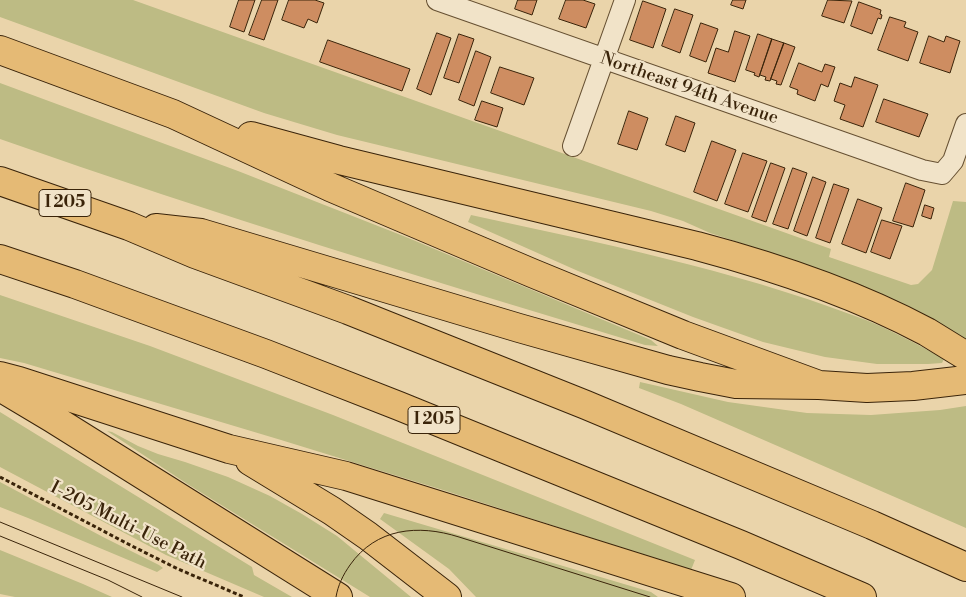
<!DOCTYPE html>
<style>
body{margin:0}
canvas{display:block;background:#ead4aa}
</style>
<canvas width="966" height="597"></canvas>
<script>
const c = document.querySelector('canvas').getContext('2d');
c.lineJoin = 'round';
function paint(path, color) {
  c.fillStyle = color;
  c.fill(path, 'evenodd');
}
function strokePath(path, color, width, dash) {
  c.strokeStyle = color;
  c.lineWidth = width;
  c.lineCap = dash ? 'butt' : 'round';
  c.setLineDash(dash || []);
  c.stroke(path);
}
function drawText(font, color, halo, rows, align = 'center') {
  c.font = font + ' "Libre Bodoni",serif';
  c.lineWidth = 4.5;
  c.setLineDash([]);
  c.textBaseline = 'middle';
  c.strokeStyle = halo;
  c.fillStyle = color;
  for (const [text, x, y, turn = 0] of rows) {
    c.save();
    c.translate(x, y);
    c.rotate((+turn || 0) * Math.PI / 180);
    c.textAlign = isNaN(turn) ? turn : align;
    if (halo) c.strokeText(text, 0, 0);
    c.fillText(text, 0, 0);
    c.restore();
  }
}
paint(new Path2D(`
 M0,0H133L831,249L829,257L911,285L918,284L932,270L953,201L966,202V342L909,309L847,280L753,247L710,233L683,221L651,211L337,135L264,113L0,17Z
 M0,83L238,171L406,237L651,340L658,346L645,345C429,280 213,214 0,139Z
 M471,215C600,243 731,269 855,316C886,327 915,343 944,359L942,363L928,364H877L825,357L763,342L693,317L578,271L468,222Z
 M0,295L150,346L333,415L695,560L691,570L443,490L281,440L24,363L0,358Z
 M640,382L728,402L807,413L871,415L940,410L966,406V528L681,404L639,388Z
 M0,412L252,567L254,575L292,597H264L166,555L0,467Z
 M107,431L112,432L138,446L158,454L185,462L228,477L270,496L302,514L337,536L411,597H370L189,485Z
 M0,482L103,537L159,565L163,568L157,572L28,518L0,507Z
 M384,513L651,592L658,597H476L449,569L380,519Z
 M0,550L83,584L112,597H15L0,594Z`), '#bdbb84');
const building = new Path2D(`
 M239,0H255L244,32L230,27Z
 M262,0H278L264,40L249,35Z
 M289,0H315L324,3L317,23L308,19L304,28L282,20Z
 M518,0H537L532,15L515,9Z
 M566,0H583L595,4L586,28L559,19Z
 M733,0H746L743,9L731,5Z
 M828,0L852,1L844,23L822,16Z
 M643,1L666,9L653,48L630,40Z
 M859,2L881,10L880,14L882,15L881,19L878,18L872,34L851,26Z
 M675,9L693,15L680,53L662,46Z
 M890,17L906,22L904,27L918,32L908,61L878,50Z
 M701,23L718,29L706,62L690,56Z
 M735,31L750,36L735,82L708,73L716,48L728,52Z
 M437,33L451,38L431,95L417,89Z
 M459,34L474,39L459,83L444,78Z
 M758,34L772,39L759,77L754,75L755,73L746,70Z
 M929,36L944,42L946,36L960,41L950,73L920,63Z
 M772,39L784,43L770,81L765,80L766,77L760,75Z
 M328,40L410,69L402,91L320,62Z
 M784,43L795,47L781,85L776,84L777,81L771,79Z
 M476,51L491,57L474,106L459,100Z
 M799,63L822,72L825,64L835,67L828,87L821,84L815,101L797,94L798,90L790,87Z
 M500,67L534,78L524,105L491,93Z
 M855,77L878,85L863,127L840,119L845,105L834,101L840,83L851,87Z
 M884,99L928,114L919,137L876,122Z
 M482,101L503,108L497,127L475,120Z
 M629,111L648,118L637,150L618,144Z
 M676,116L695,123L685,152L666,145Z
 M712,141L736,150L717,201L694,192Z
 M743,153L767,161L748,212L725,204Z
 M771,163L785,168L766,222L752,217Z
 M793,168L807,173L788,229L773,224Z
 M813,177L826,182L807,236L794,231Z
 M906,183L925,190L913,227L893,221Z
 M834,184L849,189L830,243L816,238Z
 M858,199L882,208L866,253L842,244Z
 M925,205L934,208L931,219L922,216Z
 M882,220L902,226L890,259L871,252Z`);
paint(building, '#ce8d61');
strokePath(building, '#3a240a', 1);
const minor = new Path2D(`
 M437,0L922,170L942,174L953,161L966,124
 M573,146L625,0`);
const motorway = new Path2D(`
 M0,50L173,114L330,187L532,273L683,335L819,385
 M251,136L339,160L697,246C776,267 854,293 927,332C940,340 953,348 966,356
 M0,181L129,226L195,254L348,310L586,405L872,525L966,567
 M156,228L201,233L519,328L668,370L700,377L736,384L819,385L867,388L913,386L966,380
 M0,259L75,284L266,354L399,406L741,545L862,597
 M0,376L19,381L229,449L346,476L731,597
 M0,387L52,418L338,597
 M250,461L332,511L368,536L447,597`);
strokePath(minor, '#665032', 22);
strokePath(motorway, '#3a240a', 30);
strokePath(new Path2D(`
 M0,477L132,546L178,569L244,597`), '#3a240a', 3, [4, 2.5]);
strokePath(minor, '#f1e3c8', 20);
strokePath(motorway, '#e5ba75', 28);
strokePath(new Path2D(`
 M0,522L182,597
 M0,536L108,580L142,597
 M336,597C338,585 343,575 350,565C376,528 418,524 459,537L650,597`), '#3a240a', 1);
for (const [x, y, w] of [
 [65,203,52],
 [434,420,52]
]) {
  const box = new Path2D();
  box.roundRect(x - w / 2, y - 13.5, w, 27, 4);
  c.fillStyle = '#f1e3c8';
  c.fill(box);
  strokePath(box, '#3a240a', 1);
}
drawText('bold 16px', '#3a240a', null, [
 ["I 205",65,203],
 ["I 205",434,420]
]);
drawText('18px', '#3a240a', '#f1e3c8', [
 ["Northeast 94th Avenue",689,89,19],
 ["I-205 Multi-Use Path",128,526,27]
]);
</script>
